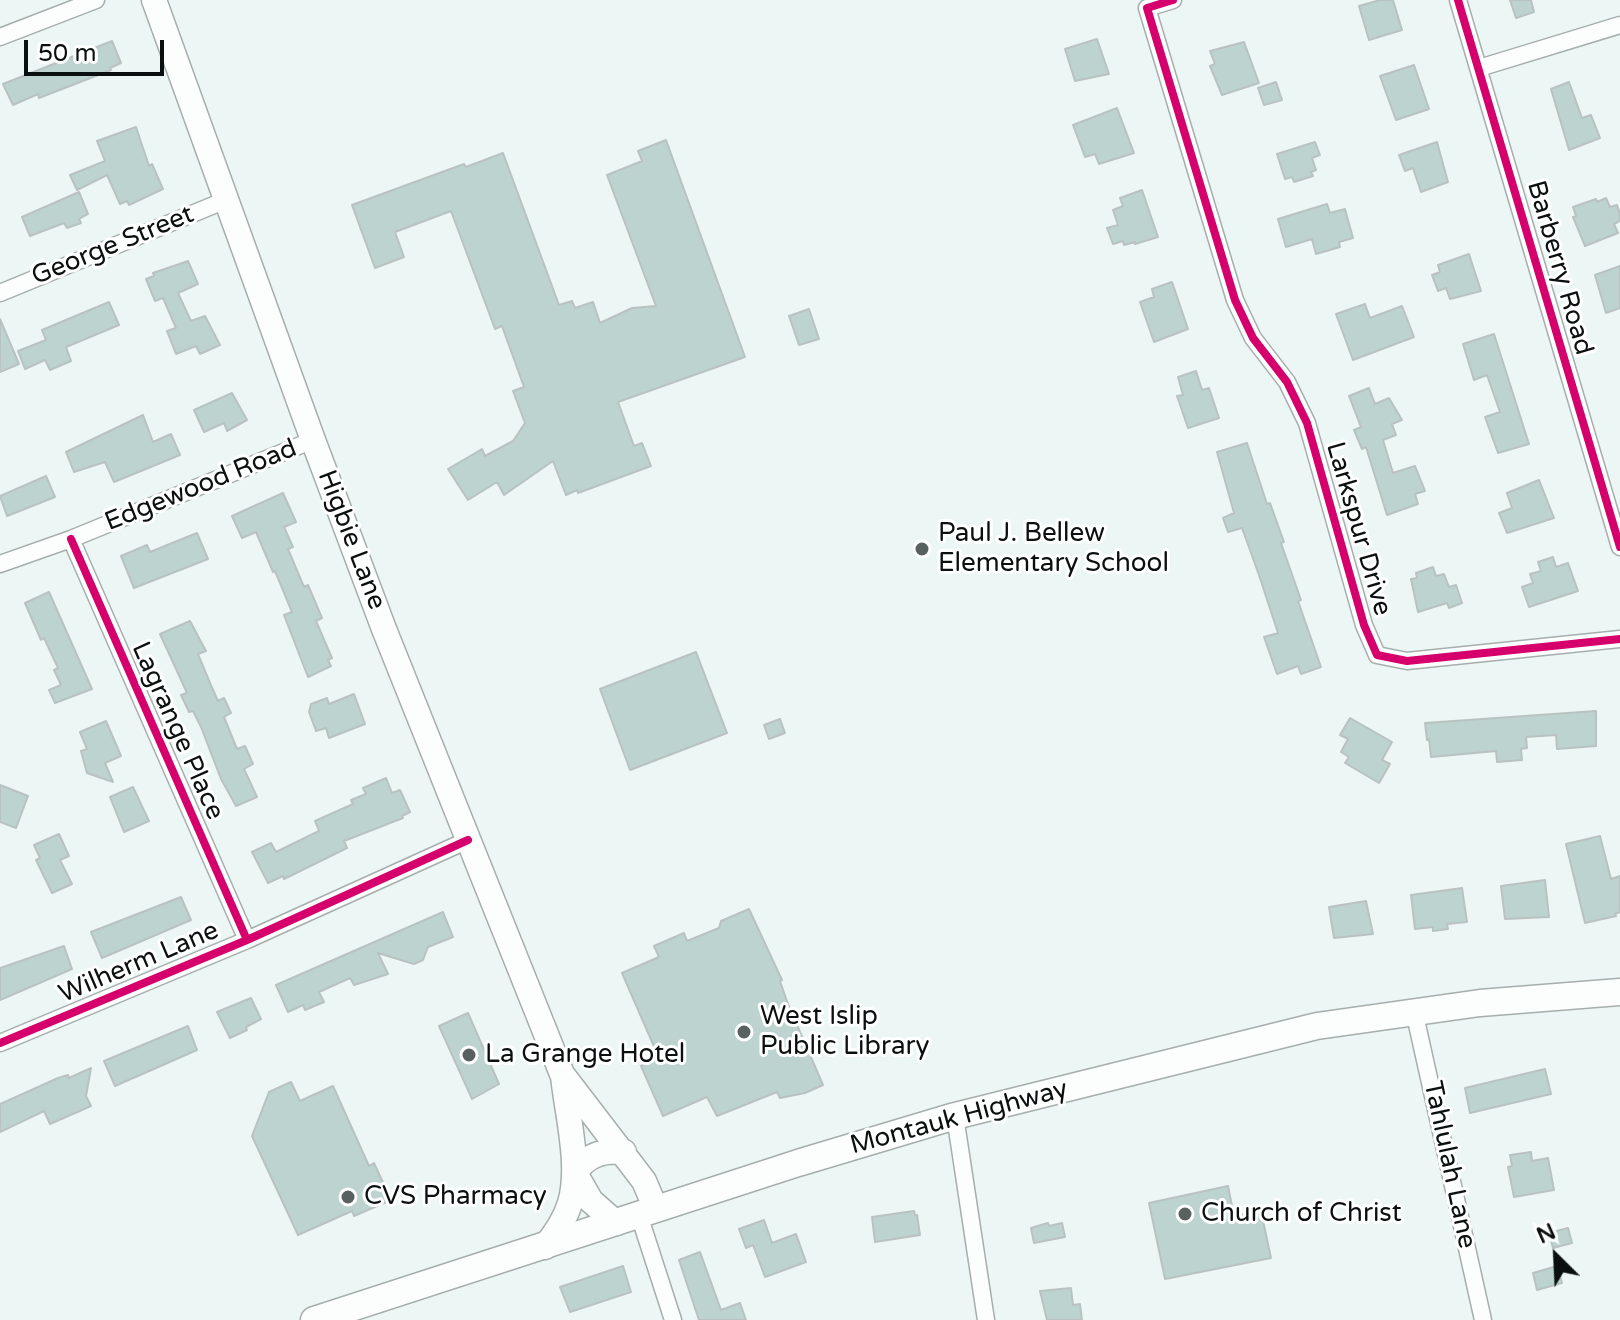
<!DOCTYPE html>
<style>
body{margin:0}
#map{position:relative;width:1620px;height:1320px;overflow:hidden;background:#ecf7f5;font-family:"Varela Round",sans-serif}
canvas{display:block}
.north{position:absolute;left:1516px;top:1216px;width:80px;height:80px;-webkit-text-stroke:6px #fff;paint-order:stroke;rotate:336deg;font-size:22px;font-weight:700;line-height:32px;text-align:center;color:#0a100f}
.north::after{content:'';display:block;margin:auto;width:28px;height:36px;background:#0a100f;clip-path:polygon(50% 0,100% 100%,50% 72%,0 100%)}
.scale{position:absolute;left:24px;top:40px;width:140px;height:36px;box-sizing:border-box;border:4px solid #0a100f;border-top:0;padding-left:10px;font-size:24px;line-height:28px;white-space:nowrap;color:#0a100f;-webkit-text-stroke:6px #fff;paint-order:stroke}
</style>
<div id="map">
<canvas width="1620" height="1320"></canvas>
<div class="north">N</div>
<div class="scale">50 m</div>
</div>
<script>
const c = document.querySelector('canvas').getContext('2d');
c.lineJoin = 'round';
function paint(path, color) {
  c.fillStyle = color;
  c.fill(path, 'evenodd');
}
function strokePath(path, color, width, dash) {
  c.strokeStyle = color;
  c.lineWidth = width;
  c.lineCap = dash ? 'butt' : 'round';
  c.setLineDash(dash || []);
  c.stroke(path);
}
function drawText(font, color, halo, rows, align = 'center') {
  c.font = font + ' "Varela Round",sans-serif';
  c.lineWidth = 6;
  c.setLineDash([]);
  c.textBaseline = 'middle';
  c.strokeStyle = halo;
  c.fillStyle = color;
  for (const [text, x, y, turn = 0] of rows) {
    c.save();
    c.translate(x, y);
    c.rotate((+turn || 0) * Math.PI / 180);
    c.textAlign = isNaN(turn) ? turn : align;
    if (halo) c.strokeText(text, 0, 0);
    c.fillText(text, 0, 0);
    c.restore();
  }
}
const building = new Path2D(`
 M1380,0H1393L1402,30L1369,40L1359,6Z
 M1510,0H1531L1534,12L1516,18Z
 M1097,39L1109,74L1075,81L1065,49Z
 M112,41L121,63L110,68L111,70L39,98L38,94L13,105L3,84Z
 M1244,42L1259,83L1222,95L1210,66L1215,64L1210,51Z
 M1414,65L1429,109L1396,120L1380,76Z
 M1276,82L1282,100L1264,105L1258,88Z
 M1569,82L1582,118L1591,115L1600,138L1569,150L1551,89Z
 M1117,108L1134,153L1099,164L1095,154L1085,157L1073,125Z
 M136,127L149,166L152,164L163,189L129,205L127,201L120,204L107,175L77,190L70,175L105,161L97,141Z
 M666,140L745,357L618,402L634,446L642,443L651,466L578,493L577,490L566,495L553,461L504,495L497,482L468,500L448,469L482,449L485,456L513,441L525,423L513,391L524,387L502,326L495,329L451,211L395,232L404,257L375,268L352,205L464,164L466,167L503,153L559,305L572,301L575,308L593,302L600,323L632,308L656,306L607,175L642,161L638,151Z
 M1315,142L1320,155L1312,158L1316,170L1311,172L1313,176L1294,182L1292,177L1285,179L1277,154Z
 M1437,142L1448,182L1421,192L1413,168L1405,171L1399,155Z
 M1142,190L1158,237L1135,244V242L1124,245L1123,241L1113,244L1107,228L1118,225L1113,210L1123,206L1120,198Z
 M79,192L88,214L79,219L81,223L67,228L64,223L30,236L22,217Z
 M1606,198L1610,207L1617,205L1620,214V221L1614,224L1618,233L1585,246L1573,217L1576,216L1573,207L1596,199L1597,202Z
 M1327,204L1330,213L1345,209L1353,238L1339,242L1340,247L1316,254L1312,239L1286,247L1278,219Z
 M1469,254L1481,291L1450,299L1446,288L1438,291L1432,275L1440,272L1438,265Z
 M188,261L198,284L178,293L191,321L205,316L220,345L200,354L196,346L176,354L167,331L176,328L163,298L155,301L146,279L154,276L153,273Z
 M1620,266V308L1606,313L1595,275Z
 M1172,282L1188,329L1154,342L1140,302L1154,297L1152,289Z
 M109,302L119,325L66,347L71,361L50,370L45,360L25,369L18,351L46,340L42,330Z
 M1365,304L1370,318L1402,306L1414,337L1353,360L1336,314Z
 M809,309L819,339L799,345L789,316Z
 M0,319L19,364L0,372Z
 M1494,334L1529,444L1498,453L1485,417L1500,412L1487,375L1474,380L1463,344Z
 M1196,371L1202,390L1209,388L1219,418L1188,428L1177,396L1183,395L1178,377Z
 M1369,388L1375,404L1389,398L1402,420L1392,424L1396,435L1383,440L1393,473L1415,466L1425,491L1415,494L1418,504L1387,515L1366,447L1362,449L1354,430L1361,427L1349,396Z
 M232,393L247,420L227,431L224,423L204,432L194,410Z
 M143,415L153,442L171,434L180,455L114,482L105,462L74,472L66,452Z
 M1247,443L1267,504L1270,503L1284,542L1281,543L1301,600L1298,601L1321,667L1301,674L1298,666L1277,674L1264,637L1278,633L1259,575L1242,528L1228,532L1223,518L1234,513L1217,452Z
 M46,476L55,497L7,516L0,496Z
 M1539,480L1554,518L1507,533L1499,513L1512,508L1507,493Z
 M283,493L296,522L284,527L293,547L288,549L304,587L308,585L322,618L316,621L332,658L328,660L331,666L308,677L284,615L292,612L275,571L273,572L256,532L242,538L232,516Z
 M197,533L208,559L134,588L121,556L147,545L150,552Z
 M1553,557L1556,567L1568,563L1578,591L1529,607L1522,587L1533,583L1530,574L1541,571L1538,562Z
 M1433,567L1436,576L1444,574L1449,587L1456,585L1462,603L1449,608L1447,603L1418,612L1411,579L1417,578L1416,573Z
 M49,592L92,689L55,703L49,690L61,685L54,670L58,668L44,638L41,640L25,603Z
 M190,621L206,651L198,654L210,683L218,701L224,698L231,713L224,717L237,749L245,746L253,764L244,769L257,797L236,806L221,779L201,727L193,711L189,712L181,695L187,693L160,634Z
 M696,652L727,733L630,770L600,689Z
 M354,694L365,724L329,738L326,728L316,731L309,712L311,704L327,698L329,704Z
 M1596,711V746L1557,749L1556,735L1526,737L1527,748L1521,749L1522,760L1497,762L1496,751L1431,757L1429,739L1427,740L1425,723Z
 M1350,718L1392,742L1382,760L1390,764L1379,783L1345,763L1349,757L1341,752L1348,739L1340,735Z
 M780,719L785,733L769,739L764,725Z
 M106,721L121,756L105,763L113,782L87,773L81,751L87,749L80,732Z
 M386,778L392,793L400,790L410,812L402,816L403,818L344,841L347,848L284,879L283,876L268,883L252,852L271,843L276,852L319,831L315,821L353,804L351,800L366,794L363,788Z
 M0,785L28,796L16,828L0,822Z
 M133,787L149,821L124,832L110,797Z
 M59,834L69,856L60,860L72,884L52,893L36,860L40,858L34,845Z
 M1600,836L1611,879L1620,876V912L1615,914L1616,916L1585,923L1566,844Z
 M1545,880L1549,917L1505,919L1501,886Z
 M1462,888L1467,922L1447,924L1448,929L1433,931V927L1415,929L1411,895Z
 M181,897L191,920L102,958L91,932Z
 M1366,901L1373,934L1334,938L1329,907Z
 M749,909L782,980L780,981L788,1004L823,1085L805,1093L780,1098L777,1092L717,1116L707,1097L663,1116L641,1066L659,1058L622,973L659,957L654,946L684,933L687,941L719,928L721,921Z
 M443,912L453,937L428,947L423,960L414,964L378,953L388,974L354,985L350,978L319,992L324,1002L305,1010L303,1005L288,1012L276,985Z
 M64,946L72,969L0,1000V968Z
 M251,998L261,1019L246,1027L247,1030L230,1038L217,1012Z
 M468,1013L499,1084L472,1099L439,1026Z
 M188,1026L197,1050L115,1086L104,1061Z
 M91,1068L86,1096L91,1106L50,1124L44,1111L0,1132V1104L58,1078L68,1075L69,1078Z
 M1545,1069L1551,1094L1470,1113L1465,1088Z
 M291,1082L300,1101L333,1086L369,1166L374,1163L391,1200L354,1216L352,1211L298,1235L252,1136L269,1092Z
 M1531,1152L1532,1161L1548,1158L1554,1190L1514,1197L1508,1167L1512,1166L1510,1155Z
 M1228,1186L1234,1216L1261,1211L1271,1258L1165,1279L1149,1203Z
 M914,1211L915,1215H917L920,1235L875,1242L872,1217Z
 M764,1220L772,1243L796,1234L806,1262L765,1277L753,1245L746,1248L739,1229Z
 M1048,1223L1049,1226L1062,1223L1065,1237L1034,1243L1031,1228Z
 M1568,1228L1572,1243L1553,1248L1549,1233Z
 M700,1252L721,1310L740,1303L746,1320H699L679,1260Z
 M623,1266L631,1292L570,1312L560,1287Z
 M1557,1266L1562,1283L1537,1290L1533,1273Z
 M1071,1288L1073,1305L1080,1304L1082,1320H1047L1040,1291Z`);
paint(building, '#bcd3d0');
strokePath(building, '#bac2c1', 2);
const minor = new Path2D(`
 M1173,0L1147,8L1235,300L1253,338L1287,382L1307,423L1364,625L1377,655L1407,661L1620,639
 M1458,0L1620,547
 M0,37L96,0
 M1479,68L1620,25
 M0,293L226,200
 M71,539L247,940
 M0,564L71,539L313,440
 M1414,1011L1483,1320
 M0,1043L247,940L468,840
 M955,1116L986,1320
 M639,1215L673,1320`);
const secondary = new Path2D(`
 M154,0L313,440L384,629L562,1074L644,1181L656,1209
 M575,1173L591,1201L616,1223
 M575,1173C586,1155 603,1150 624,1152
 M545,1247C555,1233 565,1220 570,1203C581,1166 567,1114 563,1076`);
const primary = new Path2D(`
 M314,1320L798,1163L955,1116L1317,1026L1480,1003L1620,992`);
strokePath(minor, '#a6aeac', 19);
strokePath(secondary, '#a6aeac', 27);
strokePath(primary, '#a6aeac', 29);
strokePath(minor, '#fcfefe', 16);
strokePath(secondary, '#fcfefe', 24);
strokePath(primary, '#fcfefe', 26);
strokePath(new Path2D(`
 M1173,0L1147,8L1235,300L1253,338L1287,382L1307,423L1364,625L1377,655L1407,661L1620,639
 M1458,0L1620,547
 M71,539L247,940
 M0,1043L247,940L468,840`), '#d6006c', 8);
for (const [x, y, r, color] of [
 [922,549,8,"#596160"],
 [744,1032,8,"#596160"],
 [469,1055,8,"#596160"],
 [348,1197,8,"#596160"],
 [1185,1214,8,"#596160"]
]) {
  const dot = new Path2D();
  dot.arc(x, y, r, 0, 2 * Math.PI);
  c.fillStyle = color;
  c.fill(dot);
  strokePath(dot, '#fff', 3);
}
drawText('26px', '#0a100f', '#fff', [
 ["George Street",113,246,-22],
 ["Barberry Road",1559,268,74],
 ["Edgewood Road",201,486,-22],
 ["Larkspur Drive",1358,529,74],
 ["Higbie Lane",351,540,69],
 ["Lagrange Place",177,731,66],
 ["Wilherm Lane",139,963,-23],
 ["Montauk Highway",959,1118,-15],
 ["Tahlulah Lane",1449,1165,78]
]);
drawText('26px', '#0a100f', '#fff', [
 ["Paul J. Bellew",938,534],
 ["Elementary School",938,564],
 ["West Islip",760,1017],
 ["Public Library",760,1047],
 ["La Grange Hotel",485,1055],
 ["CVS Pharmacy",364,1197],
 ["Church of Christ",1201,1214]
], 'left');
</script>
